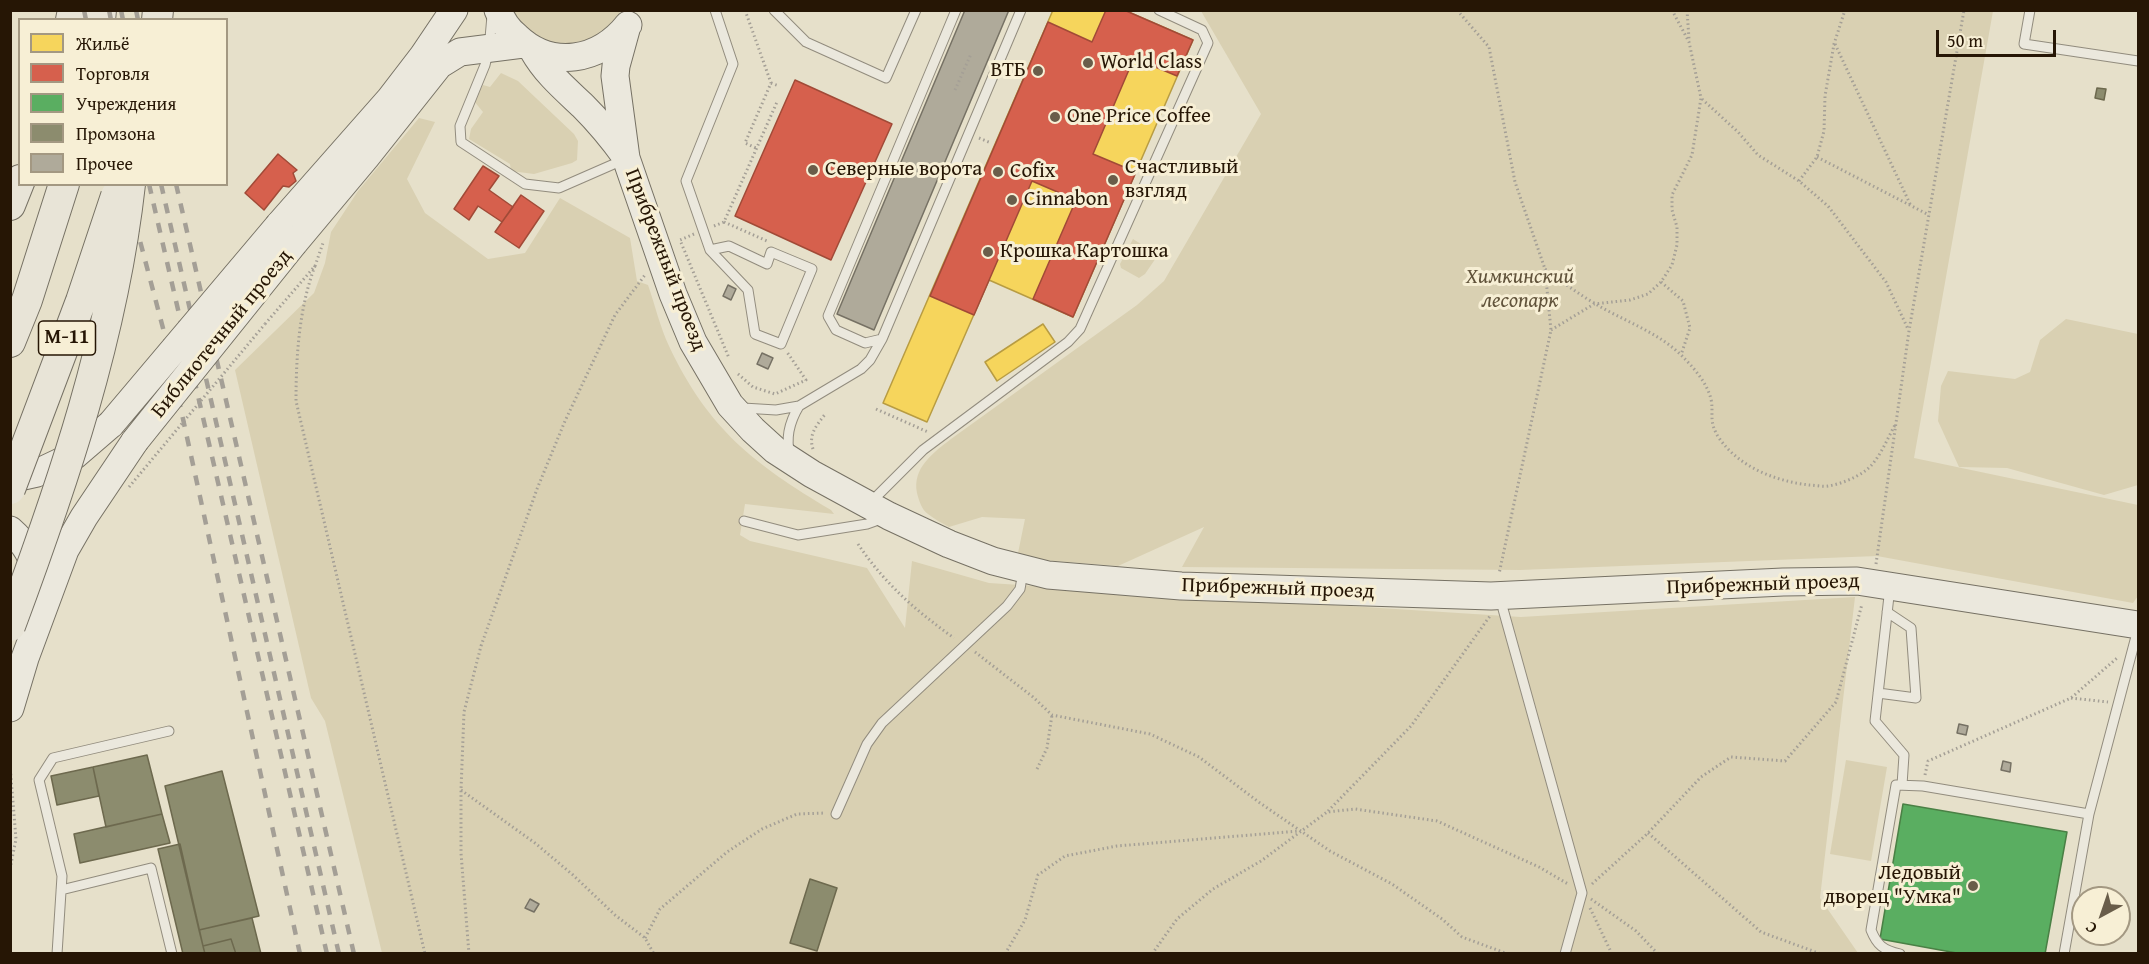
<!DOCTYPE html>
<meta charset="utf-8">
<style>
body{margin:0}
#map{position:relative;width:2149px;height:964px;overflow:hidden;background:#e6e0ca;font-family:"Gentium Book Plus",serif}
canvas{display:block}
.frame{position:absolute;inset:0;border:12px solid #261605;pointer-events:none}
.legend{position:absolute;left:18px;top:18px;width:210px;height:168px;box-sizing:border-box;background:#f7efd5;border:2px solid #a39882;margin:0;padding:8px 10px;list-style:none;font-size:18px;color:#261605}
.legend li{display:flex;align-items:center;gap:12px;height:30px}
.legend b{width:30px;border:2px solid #a39882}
.north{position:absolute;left:2071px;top:886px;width:60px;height:60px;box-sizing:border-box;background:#f7efd5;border:2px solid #a39882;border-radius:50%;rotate:220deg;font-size:16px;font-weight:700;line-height:24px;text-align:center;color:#261605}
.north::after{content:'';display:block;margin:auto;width:21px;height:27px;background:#695d4a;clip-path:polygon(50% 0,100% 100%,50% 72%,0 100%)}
.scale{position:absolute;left:1936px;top:30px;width:120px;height:27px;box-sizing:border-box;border:3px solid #261605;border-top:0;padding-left:8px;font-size:18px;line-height:21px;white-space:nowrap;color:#261605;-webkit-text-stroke:4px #f7efd5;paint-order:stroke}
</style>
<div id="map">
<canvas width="2149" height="964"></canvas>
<div class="frame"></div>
<ul class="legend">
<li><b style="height:16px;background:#f6d55c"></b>Жильё</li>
<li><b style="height:16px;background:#d6604d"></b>Торговля</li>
<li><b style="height:16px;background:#5aae61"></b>Учреждения</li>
<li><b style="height:16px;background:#8c8c6e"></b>Промзона</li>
<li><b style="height:16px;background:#afaa9a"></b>Прочее</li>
</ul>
<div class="north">С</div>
<div class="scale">50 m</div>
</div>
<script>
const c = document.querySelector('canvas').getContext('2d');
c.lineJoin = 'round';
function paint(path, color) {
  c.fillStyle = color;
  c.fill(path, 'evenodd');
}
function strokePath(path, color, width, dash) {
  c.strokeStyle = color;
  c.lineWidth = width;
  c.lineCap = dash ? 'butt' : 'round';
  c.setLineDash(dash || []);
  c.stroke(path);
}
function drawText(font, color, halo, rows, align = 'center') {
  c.font = font + ' "Gentium Book Plus",serif';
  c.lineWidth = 6;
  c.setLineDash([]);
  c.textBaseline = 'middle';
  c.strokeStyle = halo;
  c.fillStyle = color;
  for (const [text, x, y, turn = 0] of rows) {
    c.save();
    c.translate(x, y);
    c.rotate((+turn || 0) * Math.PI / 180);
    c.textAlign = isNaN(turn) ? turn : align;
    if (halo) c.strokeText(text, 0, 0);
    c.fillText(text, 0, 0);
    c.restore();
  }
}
paint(new Path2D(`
 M514,11H621C597,53 537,56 514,11Z
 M1201,11H1993L1914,458L2138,505V596L2133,603L1877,556L1520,570L1182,567L1204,527L1118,566L1017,558L1025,519L982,517L949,527C942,523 934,519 928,514C922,510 919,501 917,493C912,468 933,453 951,439L1137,305L1164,281L1261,114Z
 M501,73L518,81L574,134L578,141L577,160L572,163L534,174L511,171L510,164L469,139L471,129L483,112L474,101L483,85L490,87Z
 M419,118L435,122L407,179L425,213L488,259L525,253L560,198L630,238L637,281L648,285C655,305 660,327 669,346C708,429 754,464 831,510L834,514L745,504L740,535L750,541L867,568L905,628L912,561L989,583L1521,617L1855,597L1820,898L1858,953H382L325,721L311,698L235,370L314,293L325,263L331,232L358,191Z
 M1133,239L1158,255L1145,274L1139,278L1121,268L1120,264Z
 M2066,319L2138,334V485L2104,495L2007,468L1959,467L1938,421L1941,386L1948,371L2015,379L2030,372L2040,340Z
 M1846,760L1887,767L1871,861L1830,854Z`), '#d9d0b2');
const homes = new Path2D(`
 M1053,10H1124L1193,40L1073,317L989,280L927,422L883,403Z
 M1043,324L1055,342L997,381L985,362Z`);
paint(homes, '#f6d55c');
strokePath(homes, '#b89c42', 1.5);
const shops = new Path2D(`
 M1106,10H1124L1193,40L1177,76L1134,58L1093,154L1136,172L1073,317L1033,299L1076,200L1032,181L974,315L930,296L1048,22L1092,42Z
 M795,80L892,124L831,260L735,216Z
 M278,154L297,170L293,173L296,181L289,187L283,186L264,210L245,193Z
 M483,166L499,176L489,190L513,207L502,222L478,206L469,220L454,209Z
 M521,195L544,211L519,248L495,232Z`);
paint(shops, '#d6604d');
strokePath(shops, '#a14a37', 1.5);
const public = new Path2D(`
 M1903,804L2067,832L2045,954H1962L1880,939Z`);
paint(public, '#5aae61');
strokePath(public, '#4a8045', 1.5);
const industry = new Path2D(`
 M2097,88L2106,89L2104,100L2095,98Z
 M147,755L162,814L106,827L93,767Z
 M93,767L99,796L57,805L51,776Z
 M222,771L259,916L199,930L165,786Z
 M162,814L170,843L80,863L74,834Z
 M180,844L203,946L205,954H183L158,849Z
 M810,879L837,888L817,951L790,943Z
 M252,918L261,954H236L231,939L203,946L199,930Z
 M231,939L236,954H205L203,946Z`);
paint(industry, '#8c8c6e');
strokePath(industry, '#6d694e', 1.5);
const building = new Path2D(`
 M965,10H1009L874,330L837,314Z
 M728,285L736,289L731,300L723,296Z
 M762,353L773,358L768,369L757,364Z
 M1959,724L1968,726L1966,735L1957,733Z
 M2003,761L2011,763L2010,772L2001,770Z
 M530,899L539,904L534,912L525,908Z`);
paint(building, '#afaa9a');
strokePath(building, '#767164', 1.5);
const lane = new Path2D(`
 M774,10L806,42L886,78L916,10
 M2030,10L2024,44L2138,61
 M492,16L489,49L485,65L460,126L461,142L525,184L559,188L623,160
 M710,250L729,246L767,264L771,252L812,269L781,344L755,334L748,290L710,250L686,181L733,64L715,10
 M882,339L865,343L836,330L828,316L956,10
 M743,408L776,410L799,406L861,369L870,360L882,339L1021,10
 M790,455C785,437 790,421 799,406
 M870,503L923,450L1068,342L1080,329L1208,43L1202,30L1159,10
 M744,521L798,535L867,524L881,519
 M1890,587L1875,721L1904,755L1902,785
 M1503,609L1582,893L1565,954
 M1878,693L1916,698L1911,628L1887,612
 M836,814L867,744L882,723L1007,606L1020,589L1023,572
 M61,890L151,868L172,954
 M57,954L62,876L39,780L53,758L169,731
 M1900,954C1883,950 1877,945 1871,930L1896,785L1923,786L2089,814
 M2064,954L2089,814L2138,629`);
const secondary = new Path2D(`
 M498,10C502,21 508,30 517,37C552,70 599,61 628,25
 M627,26L616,66L615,76L626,158L673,294L693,342L730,405L753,430L775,450L812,474L889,516L949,544L993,561L1048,575L1181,586L1491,596L1783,582L1857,581L2138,625
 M533,50C546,73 564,88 583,106C599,122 613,139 626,157
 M279,225L390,99L423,56L454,10
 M294,243L366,157L439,65L460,52L523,44
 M10,479L37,473L75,455L111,424
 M10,530C26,544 33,557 37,577
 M10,708L25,658L65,550L84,517L135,441`);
const primary = new Path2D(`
 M71,20L73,10
 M100,20L101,10
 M157,20L158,10
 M10,205L20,180
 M10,342L27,300L64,184`);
strokePath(lane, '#928c7e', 11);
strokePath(secondary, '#767164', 29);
strokePath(primary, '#767164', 32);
strokePath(new Path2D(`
 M745,10L771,83L745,143L756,148
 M1457,10L1489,47L1515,182L1545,269L1551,330L1499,574
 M1687,10L1689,39
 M1835,44L1911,206
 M771,83L779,86
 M955,90L971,54
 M1702,99L1738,132L1758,155L1799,181L1828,206L1886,282L1908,329
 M979,138L991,143
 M1817,157L1929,215
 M1799,181L1817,157L1824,131L1825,96L1834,44L1845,10
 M724,222L767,241
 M714,226L724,222L777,102
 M694,234L680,240L729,358
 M315,266C299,308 296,357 296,401L425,954
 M1545,269C1561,281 1577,293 1594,303C1623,321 1659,332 1683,357C1694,368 1707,383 1711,399C1714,414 1708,421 1719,438C1739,467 1775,481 1809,485C1815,485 1822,487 1828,486C1841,484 1855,478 1865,471C1879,461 1887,439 1895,425
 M1661,282L1683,301L1690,328L1681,355
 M265,324L315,266L323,243
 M1551,330L1594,304L1630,300L1648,294L1661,282L1672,265L1677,245V227L1672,210V195L1692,155L1701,98L1689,42L1672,10
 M738,374L753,387L775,394L806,380L787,352
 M876,409L928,432
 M813,449C808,434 817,425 826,413
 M858,544C884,583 916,611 954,638
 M1876,564L1909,331L1964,10
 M975,652L1033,697L1052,715L1150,734L1199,757L1260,803L1330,851L1392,884L1442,919L1462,937L1508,954
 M2071,698L2108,702
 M10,765L16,839L10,869
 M1037,769L1047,748L1052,715
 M1925,775L1928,761L2071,698L2117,658
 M461,790L535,843L573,875L615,915L645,938L654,954
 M1328,811L1411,726L1490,616
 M1648,833L1761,932L1821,954
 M1592,884L1648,833L1701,777L1731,757L1785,761L1836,702L1862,604
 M1591,899L1636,931L1658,954
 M1590,908L1612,954
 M645,938L660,909L727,852L762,829L797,814L825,813
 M469,954L461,853V790L464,712L481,646L537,489L565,421L615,315L645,275
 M1005,954L1025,920L1038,875L1065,856L1117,846L1299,831
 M1152,954L1177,919L1213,889L1261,861L1327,812L1355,809L1437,821L1539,867L1568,884`), '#a49f96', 3, [1.5, 3]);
strokePath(lane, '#ebe8dd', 9);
strokePath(secondary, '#ebe8dd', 27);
strokePath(primary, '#e8e4d7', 30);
strokePath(new Path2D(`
 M84,10L86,20
 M109,10L111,20
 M121,10L123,20
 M136,10L138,20
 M125,184L164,332L300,954
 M149,184L327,954
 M161,184L339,954
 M176,184L354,954`), '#a49f96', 4.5, [10, 10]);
const secondaryBridge = new Path2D(`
 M111,424L279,225
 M135,441L294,243`);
const primaryBridge = new Path2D(`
 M10,489L81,301L116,196
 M10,626C63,483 113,337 130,184`);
strokePath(secondaryBridge, '#767164', 29, []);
strokePath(primaryBridge, '#767164', 32, []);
strokePath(new Path2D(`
 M129,487L265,324`), '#a49f96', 3, [1.5, 3]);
strokePath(secondaryBridge, '#ebe8dd', 27);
strokePath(primaryBridge, '#e8e4d7', 30);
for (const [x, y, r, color] of [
 [1088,63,6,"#695d4a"],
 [1038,71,6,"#695d4a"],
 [1055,117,6,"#695d4a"],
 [813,170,6,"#695d4a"],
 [998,172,6,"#695d4a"],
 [1113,180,6,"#695d4a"],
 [1012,200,6,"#695d4a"],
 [988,252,6,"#695d4a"],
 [1973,886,6,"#695d4a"]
]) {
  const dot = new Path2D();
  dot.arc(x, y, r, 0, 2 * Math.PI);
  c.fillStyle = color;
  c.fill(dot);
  strokePath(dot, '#f7efd5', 2);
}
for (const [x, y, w] of [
 [67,338,57]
]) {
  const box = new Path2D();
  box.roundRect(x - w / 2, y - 17, w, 34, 4.5);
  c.fillStyle = '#f7efd5';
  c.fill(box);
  strokePath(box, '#261605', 1.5);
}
drawText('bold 20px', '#261605', null, [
 ["М-11",67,338]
]);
drawText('21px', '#261605', '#f7efd5', [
 ["World Class",1100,63],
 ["ВТБ",1026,71,"right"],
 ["One Price Coffee",1067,117],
 ["Счастливый",1125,168],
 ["взгляд",1125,192],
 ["Северные ворота",825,170],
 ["Cofix",1010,172],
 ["Cinnabon",1024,200],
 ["Крошка Картошка",1000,252],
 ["Ледовый",1961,874,"right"],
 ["дворец \"Умка\"",1961,898,"right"]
], 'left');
drawText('21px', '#261605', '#f7efd5', [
 ["Прибрежный проезд",665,260,69],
 ["Библиотечный проезд",222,334,-51],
 ["Прибрежный проезд",1763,585,-2],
 ["Прибрежный проезд",1278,589,2]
]);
drawText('italic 21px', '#61533b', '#f7efd5', [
 ["Химкинский",1520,278],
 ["лесопарк",1520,302]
]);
</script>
